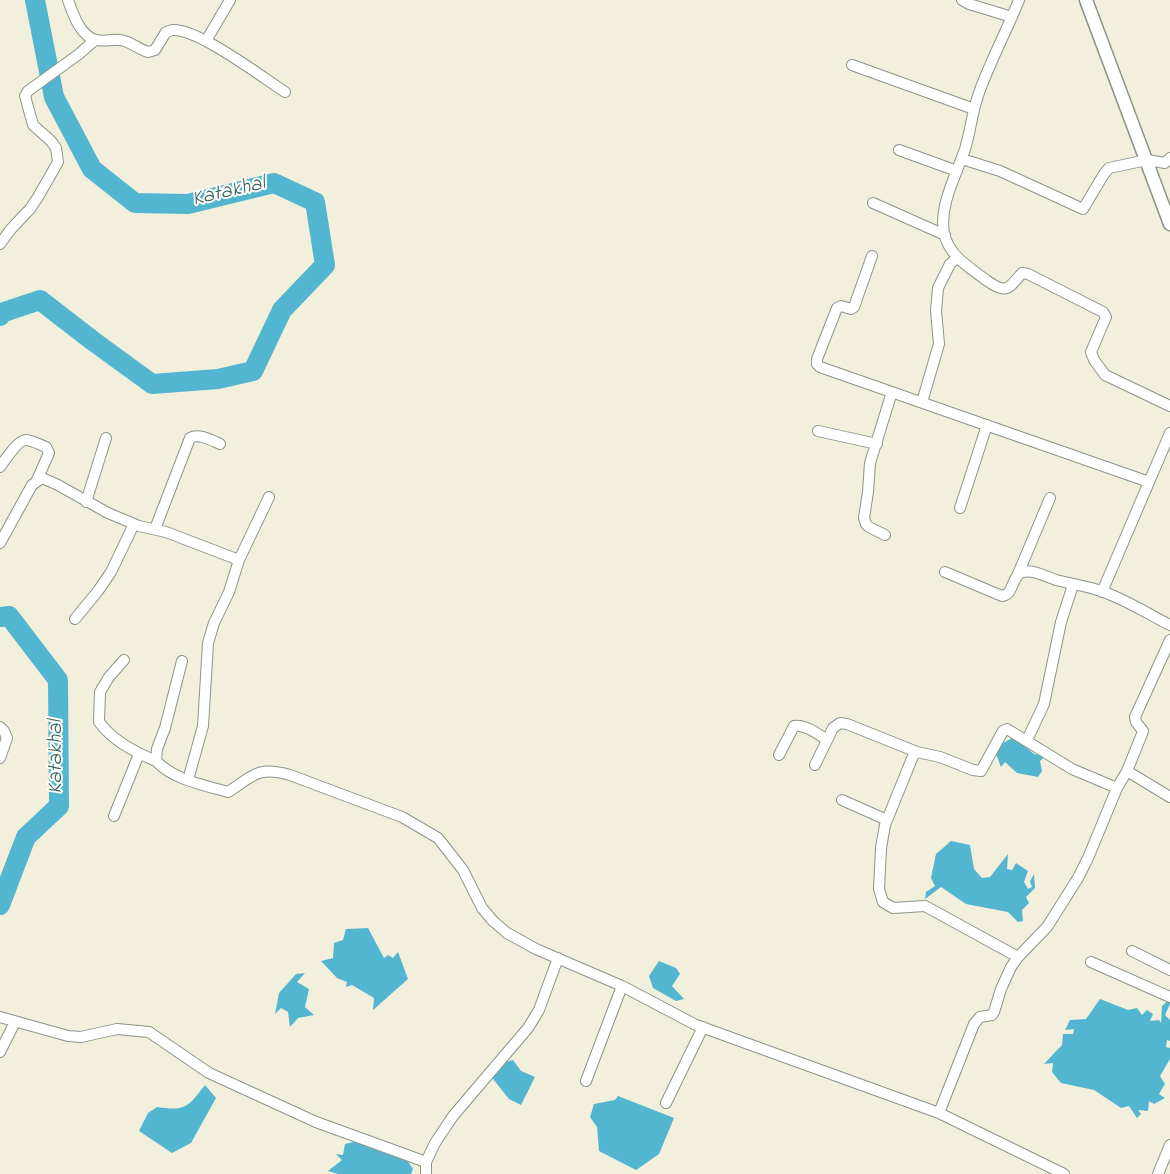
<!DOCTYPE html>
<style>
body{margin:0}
canvas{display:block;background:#f3efdd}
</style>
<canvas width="1170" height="1174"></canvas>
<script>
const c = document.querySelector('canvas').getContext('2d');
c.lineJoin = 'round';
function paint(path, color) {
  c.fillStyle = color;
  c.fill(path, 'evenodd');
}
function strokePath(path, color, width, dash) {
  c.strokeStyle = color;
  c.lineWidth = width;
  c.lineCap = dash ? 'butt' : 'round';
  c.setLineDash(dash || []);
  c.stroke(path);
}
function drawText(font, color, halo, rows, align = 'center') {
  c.font = font + ' "Indie Flower",sans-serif';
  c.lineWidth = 4;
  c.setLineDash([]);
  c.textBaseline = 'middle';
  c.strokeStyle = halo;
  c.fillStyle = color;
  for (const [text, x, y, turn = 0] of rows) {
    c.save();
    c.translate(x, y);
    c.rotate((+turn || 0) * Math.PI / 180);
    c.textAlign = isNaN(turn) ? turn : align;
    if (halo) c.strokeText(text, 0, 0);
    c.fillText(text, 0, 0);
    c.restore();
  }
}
paint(new Path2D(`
 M1014,737L1034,754L1045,756L1040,761L1042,771L1038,777L1017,773L1005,762L1001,767L996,754L1003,743Z
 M951,841L970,845L974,869L982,878L990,877L1008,854L1007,869L1012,870L1016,863L1028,871L1024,882L1028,889L1032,887L1030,881L1034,874L1035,888L1026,897L1029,903L1022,910L1023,921L1018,922L1008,912L966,904L941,887L925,899L926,892L935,886L931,878L936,854Z
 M368,928L384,958L388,955L393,958L398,952L408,979L373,1010L374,998L352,985L346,987L347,982L337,978L321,961L333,958L334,943L343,940L346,929Z
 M659,961L676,968L680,974L672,986L684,999L676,1001L653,988L649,976Z
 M305,973L297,982L309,989L305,1007L314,1015L298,1018L290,1027L288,1012L281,1008L275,1014L279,993L296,974Z
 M1100,999L1128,1010L1137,1008L1142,1015L1147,1010L1153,1014L1150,1021L1159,1020L1161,1023L1162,1006L1170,999V1004L1165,1015L1170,1020V1041L1167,1040L1166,1047L1170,1048V1059L1160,1076L1165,1084L1159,1094L1165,1098L1154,1104L1149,1101L1148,1111L1138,1110L1141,1114L1137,1118L1129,1106L1121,1108L1094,1090L1061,1083L1052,1072L1053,1063L1044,1064L1062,1045L1063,1034H1073L1074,1029L1065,1030L1070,1020L1086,1019Z
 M513,1060L521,1071L535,1077L521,1105L509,1099L490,1075L498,1064Z
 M205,1085L216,1098L191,1143L172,1153L139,1131L148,1113L157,1107C186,1111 187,1108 205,1085Z
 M618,1096L674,1118L659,1154L636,1170L599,1151L597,1127L590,1117L594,1104L615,1100Z
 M362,1140L407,1160L413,1169L411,1174H338L328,1171L342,1160L336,1154L343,1155L345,1144Z`), '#52b6d1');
strokePath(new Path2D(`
 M0,316L1,313L40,300L93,341L152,384L218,379L253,371L282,310L325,265L315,202L274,183L188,204L135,203L92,169L54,97L35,0
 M0,617L9,616L58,680L59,806L26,837L0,905`), '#52b6d1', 20);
const minor = new Path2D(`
 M68,0C73,14 80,36 96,40C104,42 112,39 120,40C130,41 138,49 148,52L155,50L166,32C168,32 171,30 173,30C199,29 262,77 285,92
 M962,0L969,4L1012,17
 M1019,0C1007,30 991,60 980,90C972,110 971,130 965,149C956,176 939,205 944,233C949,256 969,267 986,280C1007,295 1008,289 1022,273L1028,274L1103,312L1106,317L1091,352L1094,360L1105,375L1170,406
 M206,41L230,0
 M852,65L974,109
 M899,150L957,171
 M962,159L1000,171L1083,209L1104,174L1109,168L1147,160L1165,163L1170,158
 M873,203L945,235
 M0,244L11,229L30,209L38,197L58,162L56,148L51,141L33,125L25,96L28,91L79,54L95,40
 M872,256L854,307L851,309L841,306L837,308L817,359V364L820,367L1149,482
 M922,402L939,344L936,311L938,288L950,264L957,258
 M818,431L877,444
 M0,467C5,460 18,440 26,440C32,440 40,445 46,447L49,453L37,480
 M86,502L106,438
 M960,508L987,425
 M155,529L190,438C199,433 211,440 220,444
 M885,535L869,527L866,524L864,518L868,492L870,463L892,392
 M0,543L32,485L42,478L58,485L108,513L139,526L166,532L239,560
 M945,572L1002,596C1015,594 1011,575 1023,572C1033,569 1047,577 1056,580C1071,584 1087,586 1101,591C1125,599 1148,614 1170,625
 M1018,574L1050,498
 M1102,592L1170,433
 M75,619L98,591L111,572L134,524
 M124,660L109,677L100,692L99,722C113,741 135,752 156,761
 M182,661L165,728L157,749L156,761C174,780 204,785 228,792C254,775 258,766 290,775L402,817L438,838L463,870L482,908L493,921L507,933L536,949L622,986L696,1025L939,1113L1064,1174
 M0,727L4,731L7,738L0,758
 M1027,740L1044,704L1061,622L1073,585
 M779,755L794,726C805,724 818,734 827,740
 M815,765L833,728L840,723L847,724L917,752
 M1127,771L1170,797
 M188,780L203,726L208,643L214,623L229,592L239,560L269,497
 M842,800L887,820
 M114,816L139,754
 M1132,951L1170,970
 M1018,957L925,906L893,908L883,902L879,889L881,848L885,825L913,756L917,752L940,757L973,770L981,771L1003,731L1007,729L1072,769L1117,788
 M1091,962L1170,997
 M0,1017L68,1036L81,1037L117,1029L149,1032L209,1073L316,1122L426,1162
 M0,1052L15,1022
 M586,1081L622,986
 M666,1103L703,1027
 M939,1113L974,1024L980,1017L992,1015L994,1012L1001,989L1011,967L1018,957L1047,927L1078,878L1088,858L1117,788L1127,771L1142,734L1143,731L1136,722L1135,717L1170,640
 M426,1174V1162L435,1143L453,1116L528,1028L539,1010L558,958
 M1158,1174L1170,1145`);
const tertiary = new Path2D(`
 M1086,0L1170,224`);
strokePath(minor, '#899688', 12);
strokePath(tertiary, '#899688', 15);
strokePath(minor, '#fff', 10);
strokePath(tertiary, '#fff', 12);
drawText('italic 21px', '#2e6163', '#fdfcf7', [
 ["Katakhal",229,193,-13],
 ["Katakhal",58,757,-90]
]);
</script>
